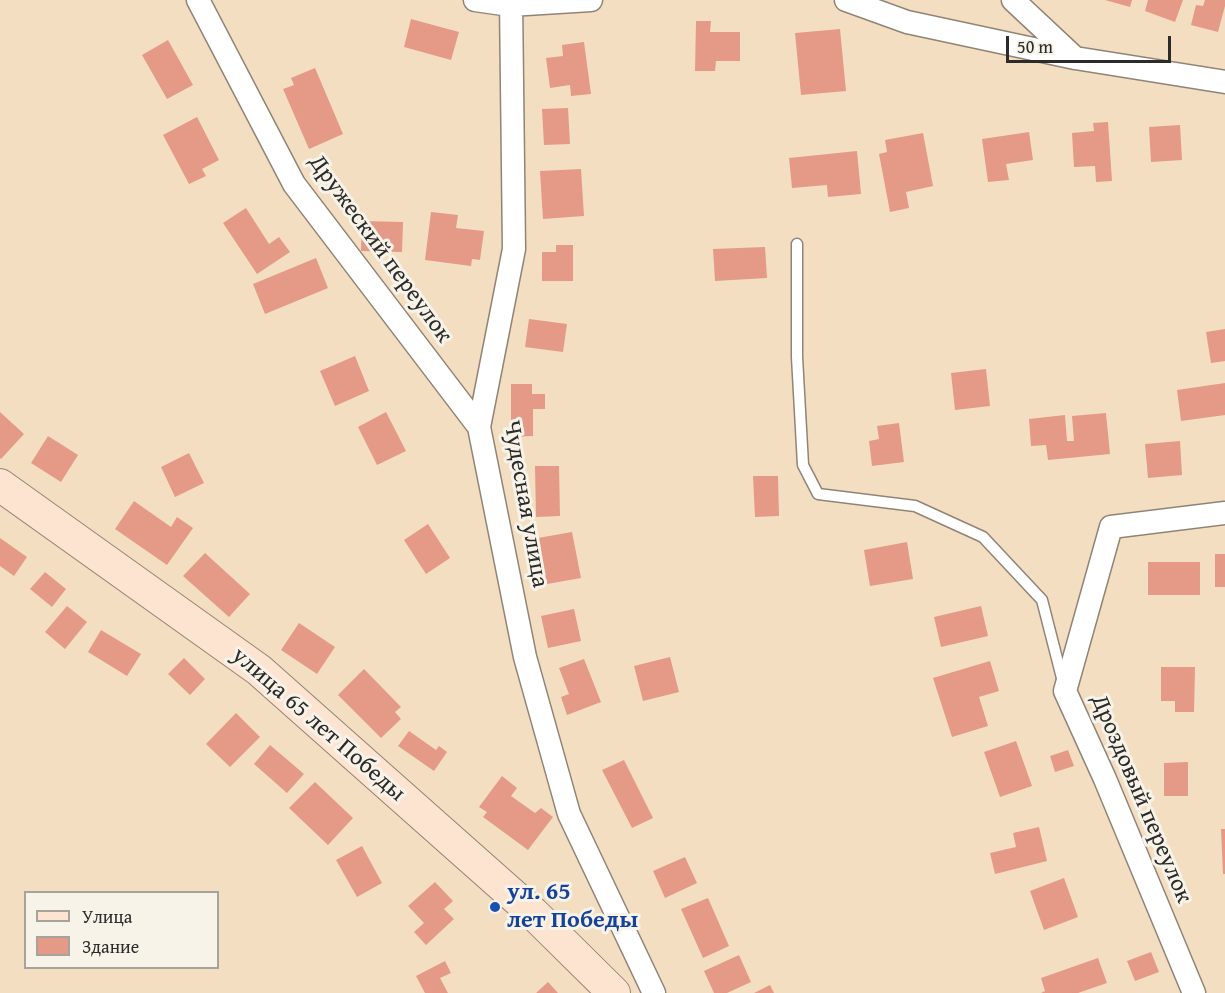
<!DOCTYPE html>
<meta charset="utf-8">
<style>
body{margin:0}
#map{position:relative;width:1225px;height:993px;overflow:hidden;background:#f4dec1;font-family:"Gentium Book Plus",serif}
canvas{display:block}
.legend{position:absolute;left:24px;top:891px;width:195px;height:78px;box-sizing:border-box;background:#f7f3e8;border:2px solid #a5a39c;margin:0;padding:8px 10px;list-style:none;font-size:18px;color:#2b2b2b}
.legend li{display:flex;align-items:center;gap:12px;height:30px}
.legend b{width:30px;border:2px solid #a5a39c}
.scale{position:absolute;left:1006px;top:36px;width:165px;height:27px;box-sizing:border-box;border:3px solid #2b2b2b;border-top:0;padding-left:8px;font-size:18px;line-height:21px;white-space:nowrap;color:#2b2b2b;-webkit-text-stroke:4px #f7f3e8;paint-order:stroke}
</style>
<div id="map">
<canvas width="1225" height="993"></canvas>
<ul class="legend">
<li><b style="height:8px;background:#fde4d1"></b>Улица</li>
<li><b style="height:16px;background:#e49a87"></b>Здание</li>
</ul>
<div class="scale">50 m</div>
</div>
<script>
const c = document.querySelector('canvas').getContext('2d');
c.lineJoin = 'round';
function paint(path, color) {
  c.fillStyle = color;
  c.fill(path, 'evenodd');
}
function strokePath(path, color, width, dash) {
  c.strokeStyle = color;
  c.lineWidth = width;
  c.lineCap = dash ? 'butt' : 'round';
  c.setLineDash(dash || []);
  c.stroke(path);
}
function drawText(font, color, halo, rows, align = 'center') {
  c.font = font + ' "Gentium Book Plus",serif';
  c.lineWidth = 6;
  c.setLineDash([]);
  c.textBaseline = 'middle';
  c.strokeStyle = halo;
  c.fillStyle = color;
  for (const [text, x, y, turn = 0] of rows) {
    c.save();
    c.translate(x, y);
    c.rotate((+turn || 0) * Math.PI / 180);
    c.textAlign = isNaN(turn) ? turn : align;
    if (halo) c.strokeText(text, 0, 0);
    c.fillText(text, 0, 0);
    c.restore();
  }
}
paint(new Path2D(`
 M1105,0H1132L1130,7Z
 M1148,0H1183L1175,22L1145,11Z
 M1205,0H1225V6L1218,32L1191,25L1196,5L1203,6Z
 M411,19L459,32L451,60L404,47Z
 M696,21H711L710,32H740V61H716L715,71H695Z
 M840,29L846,91L801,95L795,33Z
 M168,40L193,85L167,99L142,55Z
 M584,42L591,94L571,96L570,85L550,88L546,58L563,56L562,45Z
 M315,68L343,134L309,149L283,89L294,85L291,78Z
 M568,108L570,144L544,145L542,109Z
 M197,117L219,160L202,169L206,176L189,184L163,135Z
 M1108,122L1112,181L1096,182L1095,166L1074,167L1072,133L1094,131L1093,123Z
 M1180,125L1182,160L1151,162L1149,127Z
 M1029,132L1033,160L1006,164L1009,180L988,182L982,139Z
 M923,133L933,186L906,192L909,208L890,212L879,154L887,152L885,140Z
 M857,151L861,194L828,197L827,185L792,188L789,158Z
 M581,169L584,216L543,219L540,171Z
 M246,208L269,244L279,237L290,252L257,274L223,223Z
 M431,212L458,215L456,228L484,231L480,260L472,259L471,266L425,260Z
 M362,221L403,222L402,252L361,251Z
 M556,245H573V281H542V252H556Z
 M765,247L767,278L715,281L713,249Z
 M316,258L328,288L265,314L253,284Z
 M529,319L567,324L563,352L525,347Z
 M1225,329V361L1211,363L1206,332Z
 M355,356L369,391L335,406L320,371Z
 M986,369L990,406L955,410L951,373Z
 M1225,383V415L1181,421L1177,390Z
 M511,384H532V394H545V409H533V436L511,437Z
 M0,412L24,434L1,459L0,458Z
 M386,412L406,451L377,465L358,427Z
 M1106,413L1110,454L1048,460L1046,445L1031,446L1029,419L1065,415L1067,441H1074L1072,416Z
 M899,423L904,462L872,466L869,441L879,439L877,426Z
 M48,436L78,455L61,482L31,463Z
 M1180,441L1182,475L1148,478L1145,444Z
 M189,453L204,483L175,497L161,467Z
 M535,466H559L560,516L536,517Z
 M753,476H778L779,516L755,517Z
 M134,501L171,527L177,517L193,528L167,565L115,529Z
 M428,524L450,558L426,574L404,540Z
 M572,532L581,578L547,584L538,538Z
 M0,538L27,557L14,576L0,566Z
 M907,542L913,579L870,586L864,550Z
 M205,553L250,594L229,617L183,576Z
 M1215,554H1225V587H1215Z
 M1148,562H1200V595H1148Z
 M45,572L66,589L52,607L30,589Z
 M67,606L87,622L65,649L45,632Z
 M981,606L988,636L941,647L934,617Z
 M574,609L581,641L548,648L541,616Z
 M299,623L335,647L317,674L281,650Z
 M101,630L141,654L127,676L88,652Z
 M670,657L679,692L643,701L634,666Z
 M184,658L205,679L190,695L168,674Z
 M584,659L601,702L567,715L561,697L569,694L559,668Z
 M990,661L999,691L979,697L988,726L952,737L933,678Z
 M1161,667H1195L1194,712H1175V701H1161Z
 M364,669L401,707L395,712L401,719L381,738L338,695Z
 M236,713L260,737L230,767L206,744Z
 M409,731L436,750L439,746L447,752L434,771L398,746Z
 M1016,741L1032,786L1000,797L984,752Z
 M270,745L304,774L287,793L254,764Z
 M1068,750L1074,766L1055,772L1050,756Z
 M624,760L653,818L632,828L602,770Z
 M1188,762V796H1164V763Z
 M502,776L517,788L511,796L535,813L541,808L553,817L528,850L483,817L487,812L479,807Z
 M315,782L353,818L328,845L289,808Z
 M1039,827L1047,861L995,874L990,853L1016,847L1013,833Z
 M1221,829H1225V874H1223Z
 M362,846L382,883L357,897L336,860Z
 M685,857L697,883L665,898L653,871Z
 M1064,878L1078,917L1044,930L1030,891Z
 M435,882L453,901L444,909L454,919L426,945L414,932L424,923L408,906Z
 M708,898L729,946L703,958L681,909Z
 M1151,952L1159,972L1135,981L1127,961Z
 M739,955L751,982L727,993H714L704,971Z
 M1098,958L1107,983L1078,993H1041L1045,991L1041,978Z
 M445,961L451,973L440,978L448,993H425L416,976Z
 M548,982L558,993H536Z
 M770,985L774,993H754Z`), '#e49a87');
const lane = new Path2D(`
 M797,244V357L803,465L818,494L915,506L983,537L1042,600L1063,682`);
const street = new Path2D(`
 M198,0L294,184L479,427
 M475,0L510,5L591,0
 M511,0L514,249L479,427L525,657L569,814L654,993
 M846,0L907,22L1075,58
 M1013,0L1075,58L1225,82
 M1194,993L1105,779L1065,691L1111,527L1225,513`);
const secondary = new Path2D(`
 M0,485L259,670L533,913L614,993`);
strokePath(lane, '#908476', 13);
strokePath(street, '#908476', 25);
strokePath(secondary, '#908476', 34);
strokePath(lane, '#fff', 10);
strokePath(street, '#fff', 22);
strokePath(secondary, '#fde4d1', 32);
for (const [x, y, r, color] of [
 [495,907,6,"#1a4fb4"]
]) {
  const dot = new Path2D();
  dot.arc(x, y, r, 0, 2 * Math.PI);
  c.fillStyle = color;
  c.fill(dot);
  strokePath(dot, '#f7f3e8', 2);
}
drawText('24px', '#2b2b2b', '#f7f3e8', [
 ["Дружеский переулок",380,249,54],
 ["Чудесная улица",525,504,80],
 ["улица 65 лет Победы",318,725,41],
 ["Дроздовый переулок",1141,799,67]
]);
drawText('bold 24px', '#164399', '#f7f3e8', [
 ["ул. 65",507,893],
 ["лет Победы",507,921]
], 'left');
</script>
